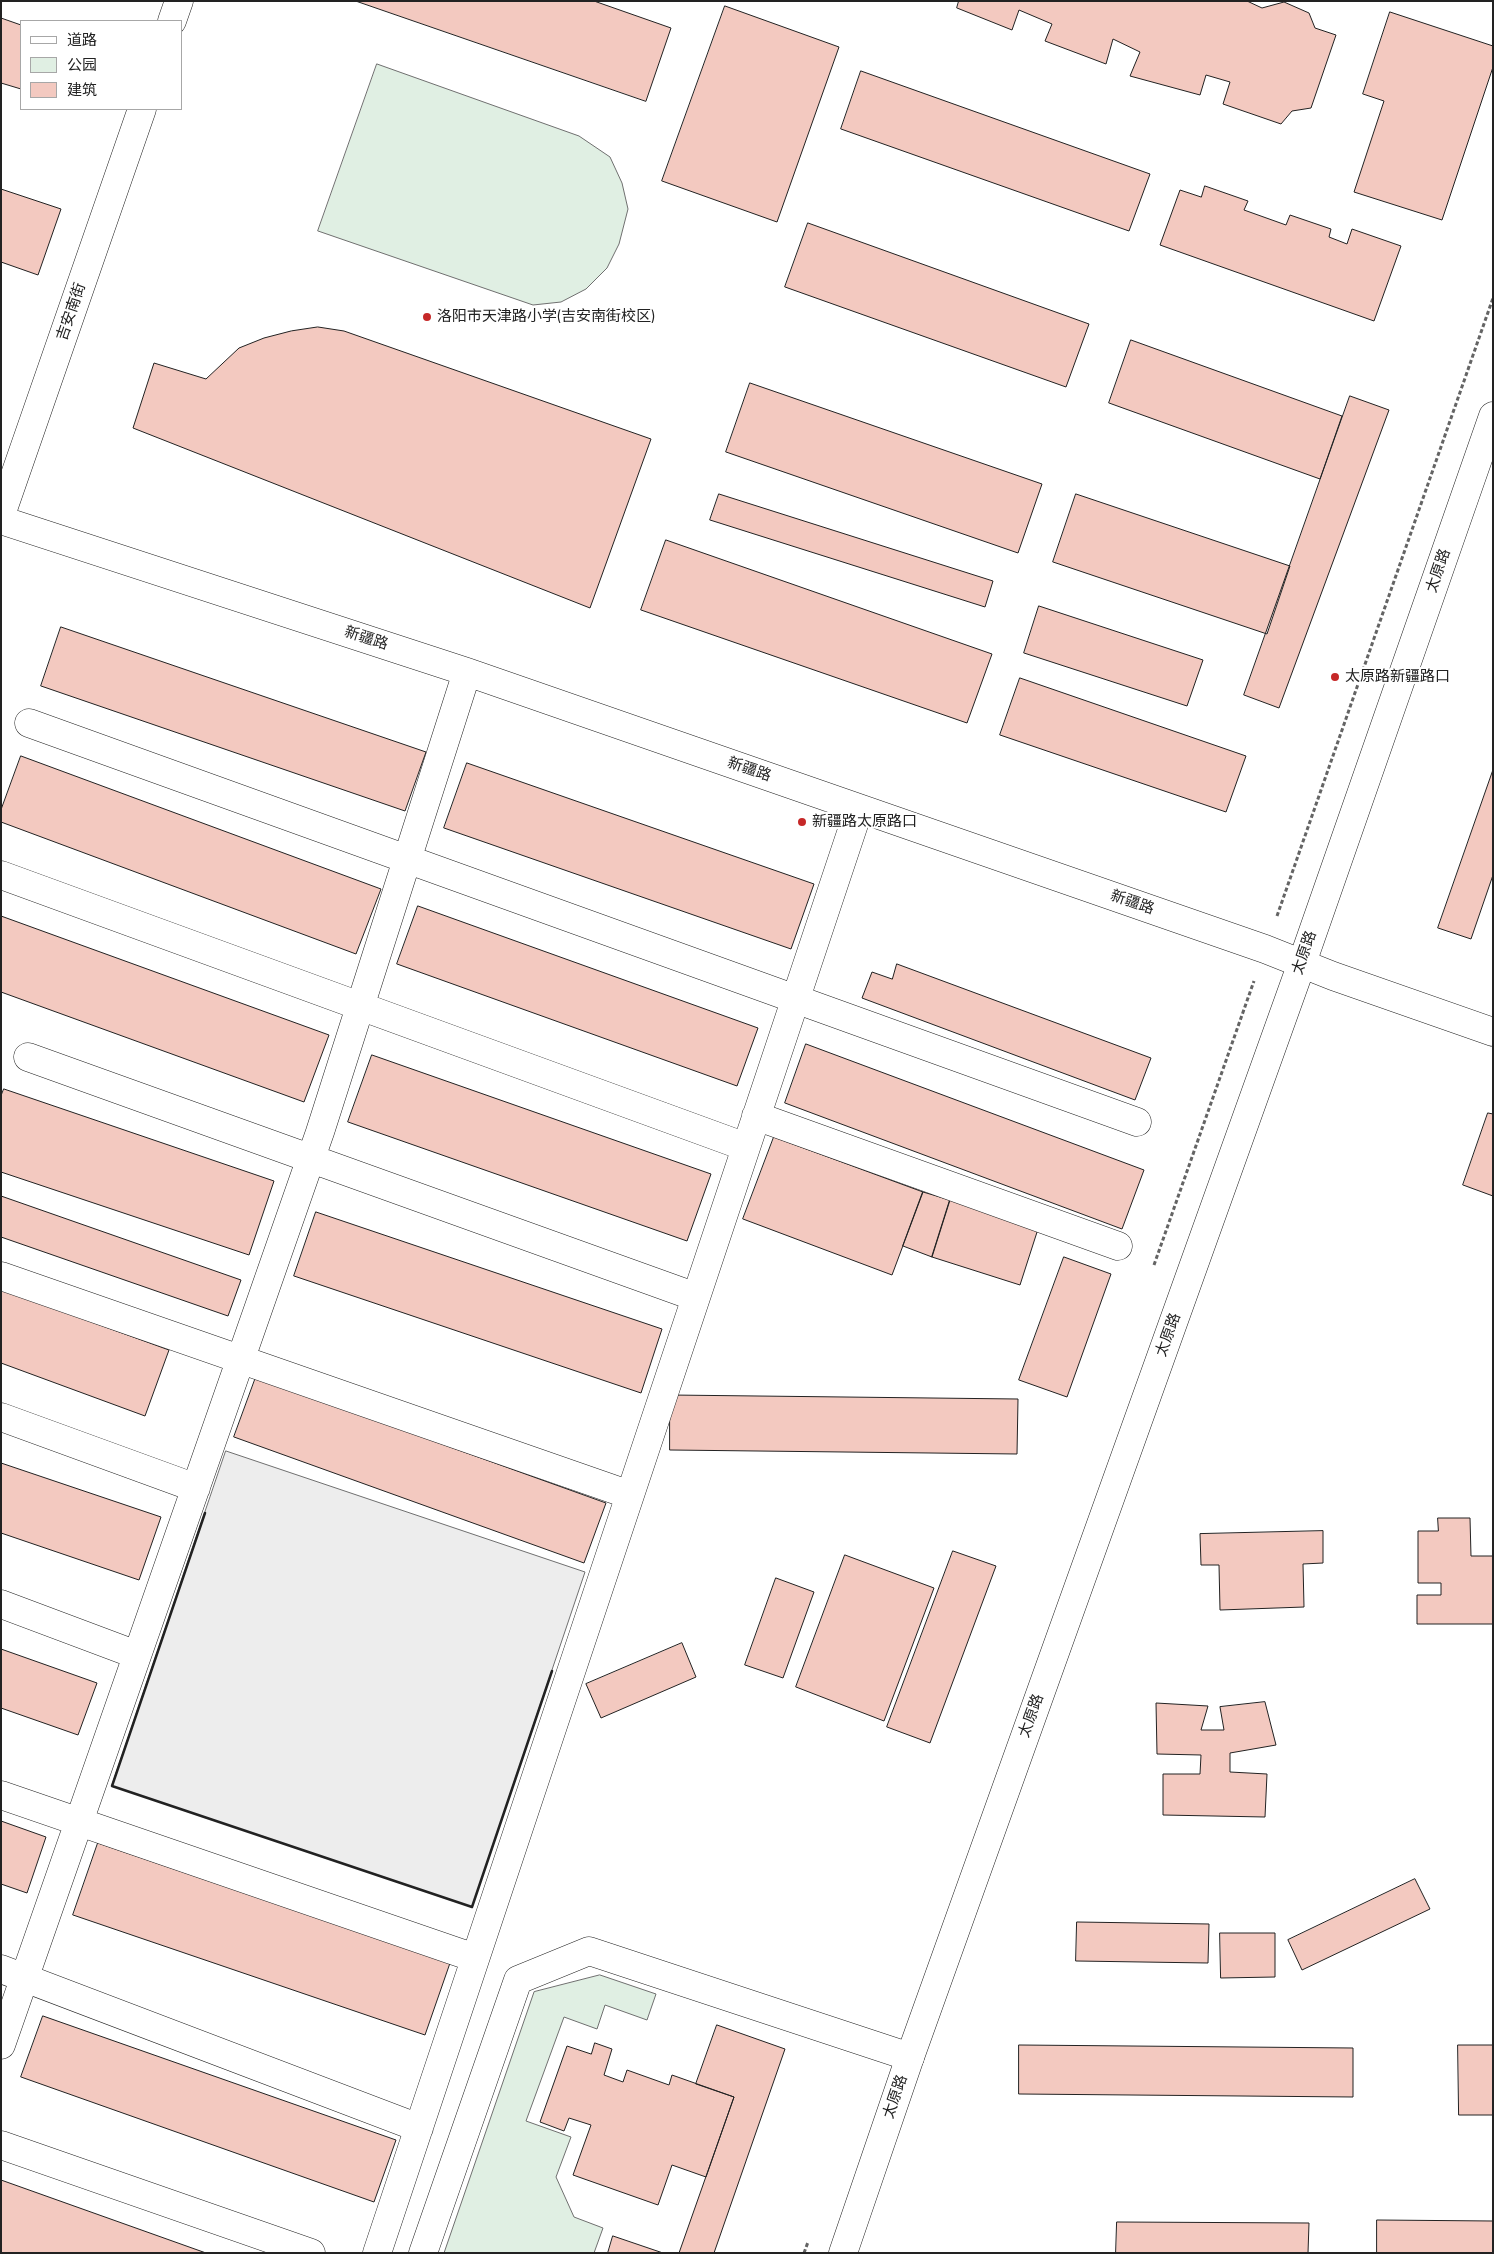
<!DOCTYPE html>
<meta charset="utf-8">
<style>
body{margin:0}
#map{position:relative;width:1494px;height:2254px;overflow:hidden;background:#fff;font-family:"Titillium Web","Noto Sans SC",sans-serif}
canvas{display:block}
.frame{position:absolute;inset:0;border:2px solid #222;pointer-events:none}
.legend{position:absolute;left:20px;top:20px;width:162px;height:90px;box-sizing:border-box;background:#fff;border:1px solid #a7a7a7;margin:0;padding:6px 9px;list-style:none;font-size:15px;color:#222}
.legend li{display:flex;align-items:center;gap:10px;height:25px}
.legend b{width:25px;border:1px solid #a7a7a7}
</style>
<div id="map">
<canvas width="1494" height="2254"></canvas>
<div class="frame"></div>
<ul class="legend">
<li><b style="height:6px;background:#fff"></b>道路</li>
<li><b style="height:14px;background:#e0efe3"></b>公园</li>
<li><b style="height:14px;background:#f3c9c0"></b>建筑</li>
</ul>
</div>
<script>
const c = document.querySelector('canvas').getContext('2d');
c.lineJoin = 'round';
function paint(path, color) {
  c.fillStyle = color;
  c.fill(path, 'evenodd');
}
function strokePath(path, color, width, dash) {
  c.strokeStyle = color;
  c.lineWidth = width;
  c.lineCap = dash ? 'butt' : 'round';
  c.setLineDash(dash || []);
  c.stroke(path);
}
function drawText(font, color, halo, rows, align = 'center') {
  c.font = font + ' "Titillium Web","Noto Sans SC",sans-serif';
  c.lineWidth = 4;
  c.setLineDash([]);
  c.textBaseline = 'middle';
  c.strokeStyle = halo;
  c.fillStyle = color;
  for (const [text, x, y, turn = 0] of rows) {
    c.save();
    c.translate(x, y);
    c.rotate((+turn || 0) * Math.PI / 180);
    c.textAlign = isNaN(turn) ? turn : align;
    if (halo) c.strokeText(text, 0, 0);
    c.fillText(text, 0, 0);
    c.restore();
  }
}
const green = new Path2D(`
 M377,64L579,136L610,157L622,183L628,209L619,244L607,268L586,289L561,302L533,305L318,231Z
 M600,1975L656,1994L647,2020L605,2005L597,2029L564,2017L526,2121L571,2137L556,2177L574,2217L603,2228L594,2253H444L534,1992Z`);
paint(green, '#e0efe3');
strokePath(green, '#6f6f6f', 1);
const parking = new Path2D(`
 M226,1451L585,1572L472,1907L112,1786Z`);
paint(parking, '#ededed');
strokePath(parking, '#6f6f6f', 1);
const building = new Path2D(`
 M356,1H594L671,28L646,101Z
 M959,1H1247L1262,8L1284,2L1309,13L1315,28L1336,35L1311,108L1292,111L1281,124L1223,104L1230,82L1206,75L1200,95L1130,76L1140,52L1113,39L1106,64L1045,41L1052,24L1019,10L1012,30L957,8Z
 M725,6L839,47L777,222L662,181Z
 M1390,12L1493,46V67L1442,220L1354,192L1384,101L1363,94Z
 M1,18L21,25V89L1,83Z
 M861,71L1150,174L1129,231L841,129Z
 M1205,186L1248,201L1244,210L1286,225L1290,215L1331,229L1329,237L1347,244L1352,229L1401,246L1374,321L1160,245L1180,190L1201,197Z
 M1,189L61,209L38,275L1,262Z
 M808,223L1089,324L1066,387L785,287Z
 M318,327L344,331L651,439L590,608L133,428L154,363L206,379L239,348L264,338L291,331Z
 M1131,340L1342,416L1320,479L1109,403Z
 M750,383L1042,484L1018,553L726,452Z
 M1350,396L1389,410L1279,708L1244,695Z
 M719,494L993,581L985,607L710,520Z
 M1076,494L1290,566L1267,634L1053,562Z
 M666,540L992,654L967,723L641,610Z
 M1039,606L1203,660L1187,706L1024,653Z
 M61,627L426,752L405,811L41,686Z
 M1020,678L1246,756L1226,812L1000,735Z
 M21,756L381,889L356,954L1,822V810Z
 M467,763L814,884L791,949L444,828Z
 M1493,770V875L1471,939L1438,928Z
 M418,906L758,1028L737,1086L397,964Z
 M1,916L329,1035L304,1102L1,992Z
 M897,964L1151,1058L1135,1100L862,998L872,972L892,979Z
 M806,1044L1144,1170L1122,1229L785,1103Z
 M372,1055L711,1174L687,1241L348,1122Z
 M4,1089L274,1181L249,1255L1,1172V1096Z
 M1488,1113L1493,1114V1196L1463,1185Z
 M774,1137L923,1192L892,1275L743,1219Z
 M923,1192L950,1200L932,1257L903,1246Z
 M1,1196L241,1280L228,1316L1,1237Z
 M950,1200L1038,1229L1020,1285L932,1257Z
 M316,1212L662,1329L641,1393L294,1276Z
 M1064,1257L1111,1274L1067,1397L1019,1380Z
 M1,1289L169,1350L145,1416L1,1363Z
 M256,1377L606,1503L584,1563L234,1437Z
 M670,1395L1018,1399L1017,1454L670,1450Z
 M1,1463L161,1517L139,1580L1,1533Z
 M1438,1518H1470L1471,1556H1493V1624H1417V1595H1441V1583H1418V1531H1438Z
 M1323,1531V1563L1303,1564L1304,1607L1220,1610L1219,1565H1201L1200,1534Z
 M953,1551L996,1566L930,1743L887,1727Z
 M845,1555L934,1588L884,1721L796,1687Z
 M776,1578L814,1592L783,1678L745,1665Z
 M682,1643L696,1677L601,1718L586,1684Z
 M1,1649L97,1683L78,1735L1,1708Z
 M1265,1702L1276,1745L1230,1753V1772L1267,1774L1265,1817L1163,1815V1774H1200L1201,1755L1157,1754L1156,1703L1208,1706L1201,1730H1224L1220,1707Z
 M1,1821L46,1837L27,1893L1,1884Z
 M98,1843L450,1963L425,2035L73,1915Z
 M1415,1879L1430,1909L1302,1970L1288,1940Z
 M1077,1922L1209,1924L1208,1963L1076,1961Z
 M1220,1933H1275V1977L1221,1978Z
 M43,2016L396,2140L374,2202L21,2077Z
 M717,2025L785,2049L714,2253H679L734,2097L696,2084Z
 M595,2043L612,2049L604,2075L623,2082L627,2070L669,2085L672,2075L734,2097L706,2177L672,2165L658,2205L573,2175L591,2125L569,2118L564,2131L540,2122L567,2046L591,2054Z
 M1019,2045L1353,2048V2097L1019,2094Z
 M1458,2045H1493V2115H1459Z
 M1,2180L206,2253H1Z
 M1377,2220L1493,2221V2253H1377Z
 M1117,2222L1309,2223L1308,2253H1116Z
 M613,2236L663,2253H608Z`);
paint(building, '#f3c9c0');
strokePath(building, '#222', 1);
const minor = new Path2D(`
 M172,21L179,1
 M1,515L142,109
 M1,520L467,672L1265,949L1333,976L1493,1032
 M29,723L1137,1122
 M1,875L746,1147
 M28,1057L696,1297
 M756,1116L1118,1246
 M1,1276L630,1495
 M1,1417L196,1488
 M1,1604L137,1655
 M1,1795L475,1958
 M1,1969L419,2128
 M1,2045L320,1132L467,672
 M1,2145L311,2253
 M377,2253L859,809
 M423,2253L518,1980L589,1951L910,2057`);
const major = new Path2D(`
 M843,2253L910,2057L1302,963L1493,416`);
strokePath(minor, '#222', 29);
strokePath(major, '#222', 29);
strokePath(new Path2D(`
 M1277,916L1493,298
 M1154,1265L1254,981
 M804,2253L808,2242`), '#646464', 3, [4, 2.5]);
strokePath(minor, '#fff', 28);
strokePath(major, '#fff', 28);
strokePath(new Path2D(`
 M205,1513L112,1786L472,1907L552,1671`), '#222', 2.5);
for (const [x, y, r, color] of [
 [427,317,5,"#c62828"],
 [1335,677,5,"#c62828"],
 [802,822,5,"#c62828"]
]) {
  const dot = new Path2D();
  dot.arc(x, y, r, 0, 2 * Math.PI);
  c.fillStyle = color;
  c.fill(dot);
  strokePath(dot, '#fff', 2);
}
drawText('15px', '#222', '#fff', [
 ["吉安南街",72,312,-71],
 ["太原路",1439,571,-71],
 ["新疆路",366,639,18],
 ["新疆路",749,770,19],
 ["新疆路",1132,903,19],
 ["太原路",1305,953,-71],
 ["太原路",1169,1335,-70],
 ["太原路",1032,1716,-70],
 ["太原路",896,2097,-71]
]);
drawText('15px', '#222', '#fff', [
 ["洛阳市天津路小学(吉安南街校区)",437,317],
 ["太原路新疆路口",1345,677],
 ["新疆路太原路口",812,822]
], 'left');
</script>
